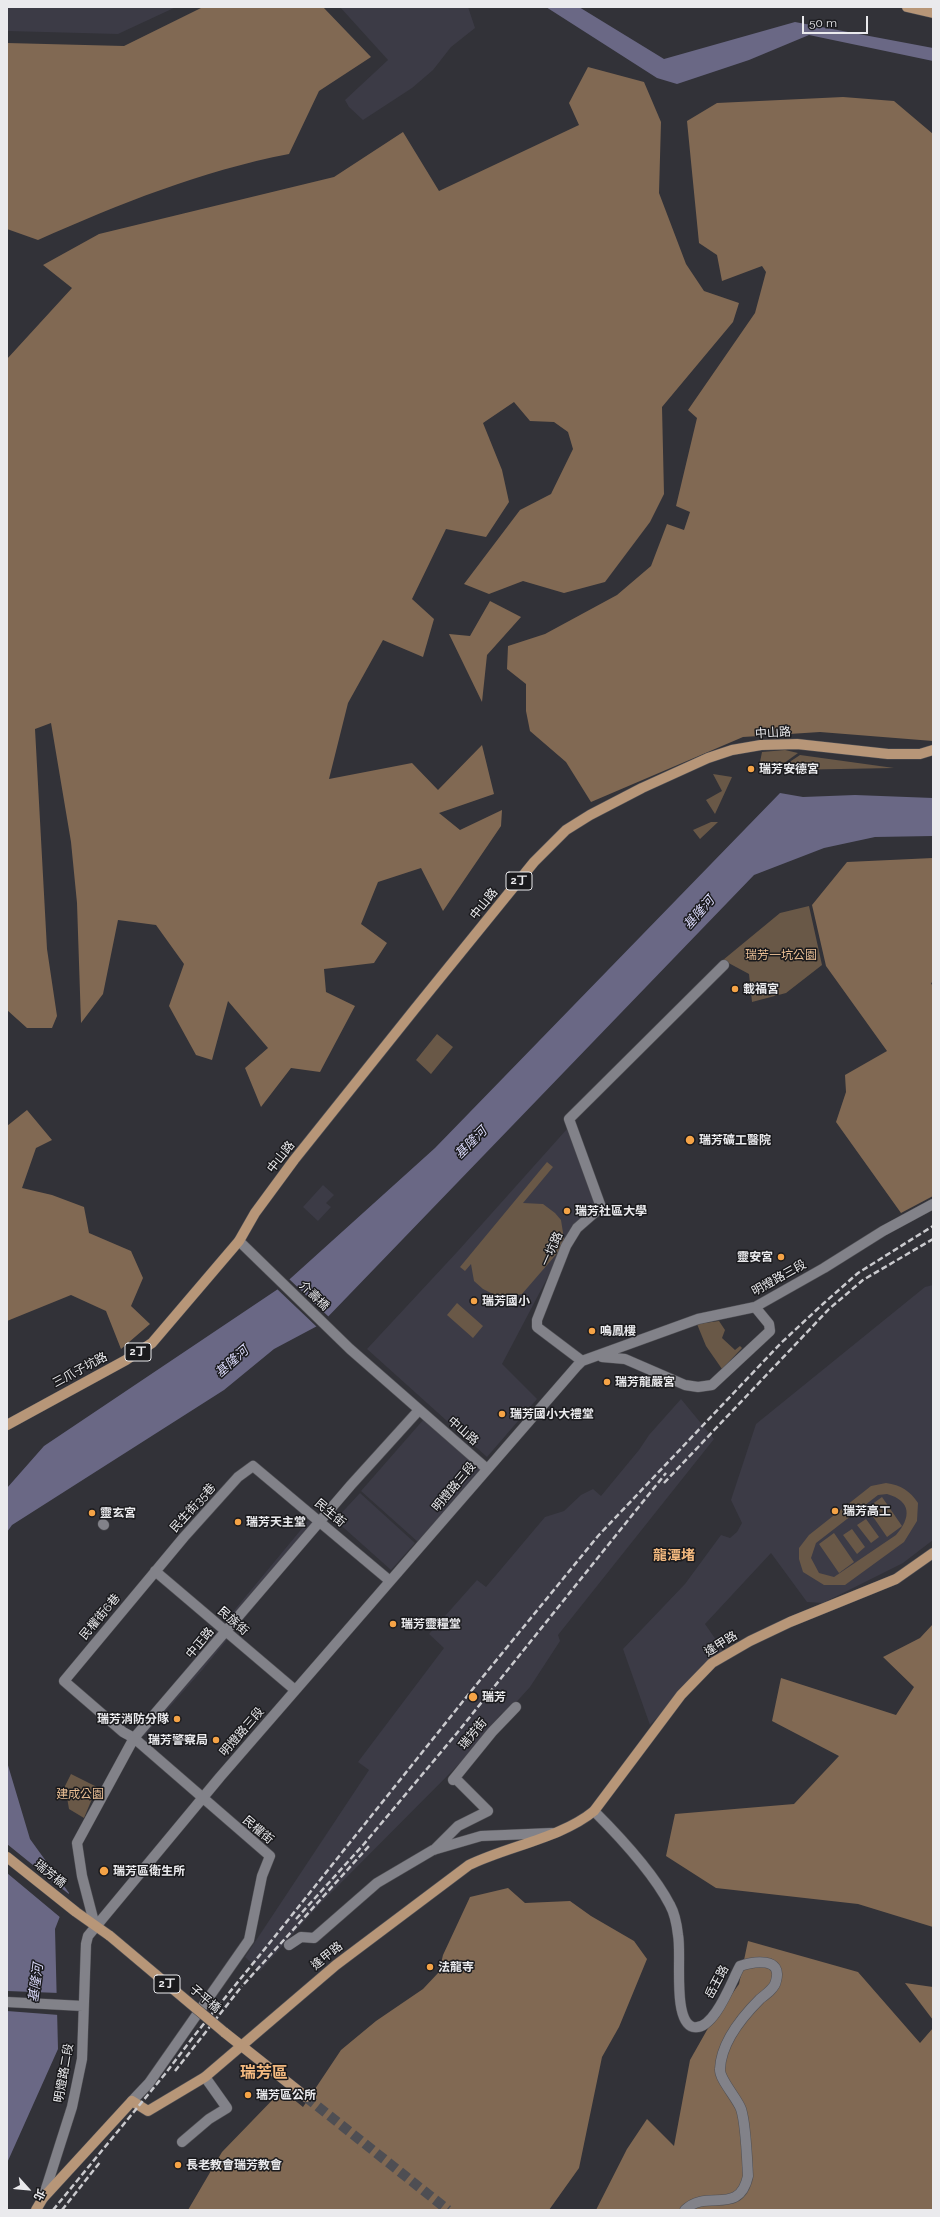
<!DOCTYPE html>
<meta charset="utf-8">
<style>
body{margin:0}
#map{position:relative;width:940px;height:2217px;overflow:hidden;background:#323238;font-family:Raleway,"Noto Sans TC",sans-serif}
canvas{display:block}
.frame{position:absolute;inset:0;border:8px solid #eaeaed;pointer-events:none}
.north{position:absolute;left:8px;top:2169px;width:40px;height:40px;-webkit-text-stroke:3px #1a1a1d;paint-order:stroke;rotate:117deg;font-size:11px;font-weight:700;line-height:16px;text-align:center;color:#eaeaed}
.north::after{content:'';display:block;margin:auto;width:14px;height:18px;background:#eaeaed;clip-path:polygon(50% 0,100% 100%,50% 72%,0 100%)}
.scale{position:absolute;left:802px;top:16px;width:66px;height:18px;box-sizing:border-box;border:2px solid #eaeaed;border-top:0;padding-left:5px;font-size:12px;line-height:14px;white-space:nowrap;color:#eaeaed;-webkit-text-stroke:3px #1a1a1d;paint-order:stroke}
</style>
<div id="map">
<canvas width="940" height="2217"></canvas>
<div class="frame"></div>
<div class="north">北</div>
<div class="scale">50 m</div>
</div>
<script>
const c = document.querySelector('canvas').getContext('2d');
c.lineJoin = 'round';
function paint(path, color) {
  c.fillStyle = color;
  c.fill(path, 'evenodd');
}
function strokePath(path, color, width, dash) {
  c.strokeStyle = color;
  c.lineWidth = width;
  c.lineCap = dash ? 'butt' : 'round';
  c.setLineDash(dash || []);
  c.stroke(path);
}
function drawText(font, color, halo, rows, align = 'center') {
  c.font = font + ' Raleway,"Noto Sans TC",sans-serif';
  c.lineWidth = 3;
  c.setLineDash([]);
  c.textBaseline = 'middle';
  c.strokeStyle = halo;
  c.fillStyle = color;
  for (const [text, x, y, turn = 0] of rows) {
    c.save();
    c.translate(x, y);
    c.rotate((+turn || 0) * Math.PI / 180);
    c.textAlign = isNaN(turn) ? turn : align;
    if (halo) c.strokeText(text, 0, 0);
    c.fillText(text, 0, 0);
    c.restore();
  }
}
paint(new Path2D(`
 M7,7H176L118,34L7,31Z
 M340,7H468L475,28L451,47L433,70L412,88L363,120L349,107L345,100L388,60Z
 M567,1129L596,1200L561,1252L502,1364L537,1399L487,1457L367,1349L458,1251Z
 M323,1185L334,1195L326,1203L331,1207L318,1221L303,1207Z
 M933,1285V1540L903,1563L823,1603L807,1602L771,1553L705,1624L723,1650L650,1725L623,1649L685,1584L721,1535L730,1538L737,1532L742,1523L731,1500L756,1424L925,1287Z
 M681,1399L714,1439L558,1635L560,1641L530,1687L510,1709L501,1714L468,1755L317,1907L260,1971L245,1957L369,1770L358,1762L444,1648L429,1634L477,1580L486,1587L545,1517L564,1511L581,1495L593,1489L601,1496L639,1450L649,1435Z
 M424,1419L481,1470L418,1542L361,1491Z
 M360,1493L415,1543L391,1570L335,1520Z
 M309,1520L316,1531L203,1669L144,1736L136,1729Z`), '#3c3b46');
paint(new Path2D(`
 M785,750L798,753L776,769L766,768L767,763L760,762L762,752Z
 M800,755L894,768L786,770L785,765Z
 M713,774L732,777L715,814L706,800L722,791Z
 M711,822H718L700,839L693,830Z
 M809,906L822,965L786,993L752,1002L749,974L723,960L780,913Z
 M437,1034L453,1047L431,1074L416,1060Z
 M547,1162L553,1167L523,1203L543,1204L555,1213L561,1220L564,1239L560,1250L522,1294L509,1297L497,1296L483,1289L474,1281L471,1264L465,1271L460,1267Z
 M457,1303L483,1326L473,1338L447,1315Z
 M719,1321L725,1330L722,1338L735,1350L740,1346L742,1348L722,1369L706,1346L697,1324Z
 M886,1483C901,1485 910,1491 918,1503L917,1521L904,1542L845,1585H824L803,1572L799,1559V1548L809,1535L871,1486ZM887,1494C912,1501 911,1518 896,1535L834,1577L819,1573L811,1558L816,1543L878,1495Z
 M882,1497L902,1526L887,1537L867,1508Z
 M866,1519L879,1537L871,1543L857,1525Z
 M852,1529L865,1547L857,1554L843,1535Z
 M834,1533L854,1562L839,1573L819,1544Z
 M71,1774L97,1787L84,1818L69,1809L65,1786Z`), '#695847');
paint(new Path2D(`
 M203,7H323L371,57L319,91L289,154C201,171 119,204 38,240L7,229V43L124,46Z
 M588,67L644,82L661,122L659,193L686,264L704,291L739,303L733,322L662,407L664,494L650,522L605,582L564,593L523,581L489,594L464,584L520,510L551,494L573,449L568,432L554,422L530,421L514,402L483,423L502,470L509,502L486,537L446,529L412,599L434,619L423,657L383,640L348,703L329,779L412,763L438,790L482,745L494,794L439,813L460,830L502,810L501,826L443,911L421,868L378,882L361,924L387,943L374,963L324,969L326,992L355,1006L320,1072L291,1068L261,1107L245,1068L268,1048L228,1001L212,1060L196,1055L169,1006L184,964L156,925L118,920L103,994L81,1023L77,903L71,842L51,723L35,729L47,949L57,1016L52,1028H27L7,1010V359L72,288L43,265L99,234L334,177L403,132L439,191L579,125L569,103Z
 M843,97L894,101L933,134V741L820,732L743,737L591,802L566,762L530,731L526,711V684L507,669L508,646L545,634L617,595L651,566L667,524L684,530L690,512L676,506L697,418L688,410L755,313L766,272L762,266L722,281L717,255L699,243L687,121L717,103Z
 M490,601L521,617L487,655L482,702L449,634L470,636Z
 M933,858V982L931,983L933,987V1196L901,1213L836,1122L846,1092L845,1075L887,1051L826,966L812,905L847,862Z
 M27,1110L52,1140L36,1148L22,1188L52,1195L84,1207L89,1233L131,1251L143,1278L131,1306L150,1324L121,1349L106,1311L71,1295L7,1321V1126Z
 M933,1624V1927L858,1904L716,1888L666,1856L675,1814L794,1804L839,1756L772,1721L781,1678L896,1715L914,1687L883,1657L920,1638Z
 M508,1888L525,1903L570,1901L591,1916L634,1941L647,1959L619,2027L602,2057L579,2168L549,2210H188L222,2152L282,2090L303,2107L341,2050L376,2021L423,1989L439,1972L443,1955L470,1897Z
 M748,1941L858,1972L920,2043L933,2028V2210H596L627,2149L647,2119L674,2146L690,2060L707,2030L739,1984Z
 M905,1983L933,1987V2020Z`), '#816953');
paint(new Path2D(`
 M546,7H579L664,59L795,22L933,48V61L809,35L749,60L677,84L657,78Z
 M780,793L803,797L855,795L933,798V836L875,837L824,848L754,875L321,1324L274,1349L224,1390L12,1525L7,1532V1488L44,1446L281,1287L435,1148Z
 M7,1762L30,1839L69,1893L55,1929L58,2049L7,2163Z`), '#6a6885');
paint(new Path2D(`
 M288,1278L330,1318L322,1326L318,1328L276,1288Z
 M7,1844L70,1895L61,1918L7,1873Z
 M7,1991L59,1993V2015L7,2011Z`), '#323238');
strokePath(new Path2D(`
 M306,2097L448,2210`), '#4e4e53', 10, [10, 5]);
const minor = new Path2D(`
 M239,1241L350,1349L487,1469
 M602,1357L625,1359L685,1385L698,1387L712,1385L770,1331L769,1324L755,1307
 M582,1361L537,1327V1320L566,1246L577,1228L601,1207L569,1119L724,965
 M103,1524L104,1525
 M155,1571L295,1690
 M453,1780L492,1732L516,1707
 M594,1811C620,1837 653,1872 670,1905C675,1914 677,1926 678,1935C682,1954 672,2021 693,2027C714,2032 732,1980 740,1966C754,1961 783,1957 776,1981C775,1988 765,1995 760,1999C742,2017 721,2043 720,2069C719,2079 737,2098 741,2109C746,2124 747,2159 748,2176C739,2217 707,2188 685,2210
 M434,1850L458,1826L488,1811L455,1778
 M95,1926L82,1876L77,1843L134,1738L351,1485L419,1410
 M289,1945L301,1937L314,1938L377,1883L433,1850L481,1836L552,1833
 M7,2002L83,2006
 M132,2101L149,2083L249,1940L262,1876L270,1856L134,1738L123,1732L64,1681L184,1537L238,1477L253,1466L390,1581
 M182,2142L209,2119L227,2108L205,2077
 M43,2198L72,2107L82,2059L86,1944L88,1936L220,1777L577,1366L582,1361L698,1319L755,1307L824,1268L883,1231L933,1204`);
const major = new Path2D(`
 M907,7L933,13
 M7,1425L126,1360L152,1343L239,1241L255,1213L294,1160L414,1010L534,862L566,830L590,815L642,788L708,758L732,750L761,745L797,744L888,754H920L933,750
 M7,1857L76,1912L110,1936
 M224,2032L306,2097
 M36,2210L43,2198L132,2101L148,2111L205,2077L336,1965L469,1865C508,1846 561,1838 594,1811L681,1695L712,1663L750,1641L790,1622L896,1579L933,1553`);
strokePath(minor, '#505055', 11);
strokePath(major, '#505055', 11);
strokePath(minor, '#828289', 10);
strokePath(major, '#b79678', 10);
strokePath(new Path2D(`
 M664,1483L829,1309L863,1280L933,1239
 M296,1919L364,1844L457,1733L666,1473
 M244,1984L369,1846
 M175,2071L242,1986
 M53,2210L165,2074L194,2036L272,1940L472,1690L598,1536L781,1343L824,1303L858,1273L933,1226
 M62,2210L101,2161`), '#cacace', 2.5, [6, 3]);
const majorBridge = new Path2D(`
 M110,1936L224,2032`);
strokePath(majorBridge, '#505055', 11, []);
strokePath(majorBridge, '#b79678', 10);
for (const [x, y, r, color] of [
 [751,769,4,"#f5a346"],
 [735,989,4,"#f5a346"],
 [690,1140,5,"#f5a346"],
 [567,1211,4,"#f5a346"],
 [781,1257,4,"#f5a346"],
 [474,1301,4,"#f5a346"],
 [592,1331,4,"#f5a346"],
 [607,1382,4,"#f5a346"],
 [502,1414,4,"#f5a346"],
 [835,1511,4,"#f5a346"],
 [92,1513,4,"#f5a346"],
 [238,1522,4,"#f5a346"],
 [393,1624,4,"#f5a346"],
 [473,1697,5,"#f5a346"],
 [177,1719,4,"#f5a346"],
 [216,1740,4,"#f5a346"],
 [104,1871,5,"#f5a346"],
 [430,1967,4,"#f5a346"],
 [248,2095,4,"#f5a346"],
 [178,2165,4,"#f5a346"]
]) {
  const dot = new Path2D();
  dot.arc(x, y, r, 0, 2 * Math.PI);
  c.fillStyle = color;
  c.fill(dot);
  strokePath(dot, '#1a1a1d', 1.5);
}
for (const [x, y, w] of [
 [519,881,26],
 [138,1352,26],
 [167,1984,26]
]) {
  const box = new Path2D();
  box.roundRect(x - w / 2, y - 9, w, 18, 3);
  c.fillStyle = '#1a1a1d';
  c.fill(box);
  strokePath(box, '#eaeaed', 1);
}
drawText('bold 11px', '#eaeaed', null, [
 ["2丁",519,881],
 ["2丁",138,1352],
 ["2丁",167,1984]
]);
drawText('12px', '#eaeaed', '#1a1a1d', [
 ["中山路",773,733,-4],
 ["中山路",484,904,-51],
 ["中山路",281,1157,-52],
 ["一坑路",552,1249,-66],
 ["明燈路三段",779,1278,-29],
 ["介壽橋",314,1296,44],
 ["三爪子坑路",80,1370,-28],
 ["中山路",463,1431,41],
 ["明燈路三段",454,1487,-50],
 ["民生街35巷",193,1508,-48],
 ["民生街",330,1513,40],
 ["民權街6巷",100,1617,-50],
 ["民族街",233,1621,41],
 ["中正路",200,1643,-50],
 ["逢甲路",721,1644,-32],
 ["明燈路三段",242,1732,-49],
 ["瑞芳街",473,1734,-50],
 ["民權街",258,1830,40],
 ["瑞芳橋",50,1874,39],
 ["逢甲路",327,1956,-39],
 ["岳王路",717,1982,-62],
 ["子平橋",205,1999,40],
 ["明燈路二段",64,2073,-80]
]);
drawText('bold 12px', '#eaeaed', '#1a1a1d', [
 ["瑞芳安德宮",759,769],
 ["載福宮",743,989],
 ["瑞芳礦工醫院",699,1140],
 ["瑞芳社區大學",575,1211],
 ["靈安宮",773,1257,"right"],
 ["瑞芳國小",482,1301],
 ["鳴鳳樓",600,1331],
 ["瑞芳龍嚴宮",615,1382],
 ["瑞芳國小大禮堂",510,1414],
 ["瑞芳高工",843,1511],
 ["靈玄宮",100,1513],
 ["瑞芳天主堂",246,1522],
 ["瑞芳靈糧堂",401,1624],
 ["瑞芳",482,1697],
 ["瑞芳消防分隊",169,1719,"right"],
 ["瑞芳警察局",208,1740,"right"],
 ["瑞芳區衛生所",113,1871],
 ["法龍寺",438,1967],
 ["瑞芳區公所",256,2095],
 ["長老教會瑞芳教會",186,2165]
], 'left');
drawText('12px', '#e9be94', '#1a1a1d', [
 ["瑞芳一坑公園",781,955],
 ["建成公園",80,1794]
]);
drawText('italic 13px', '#d9d8f9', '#1a1a1d', [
 ["基隆河",699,913,-49],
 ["基隆河",471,1143,-45],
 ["基隆河",232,1362,-42],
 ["基隆河",36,1983,-82]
]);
drawText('bold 14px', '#f3b97f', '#1a1a1d', [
 ["龍潭堵",674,1556]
]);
drawText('bold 16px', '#f3b97f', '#1a1a1d', [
 ["瑞芳區",264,2073]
]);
</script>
